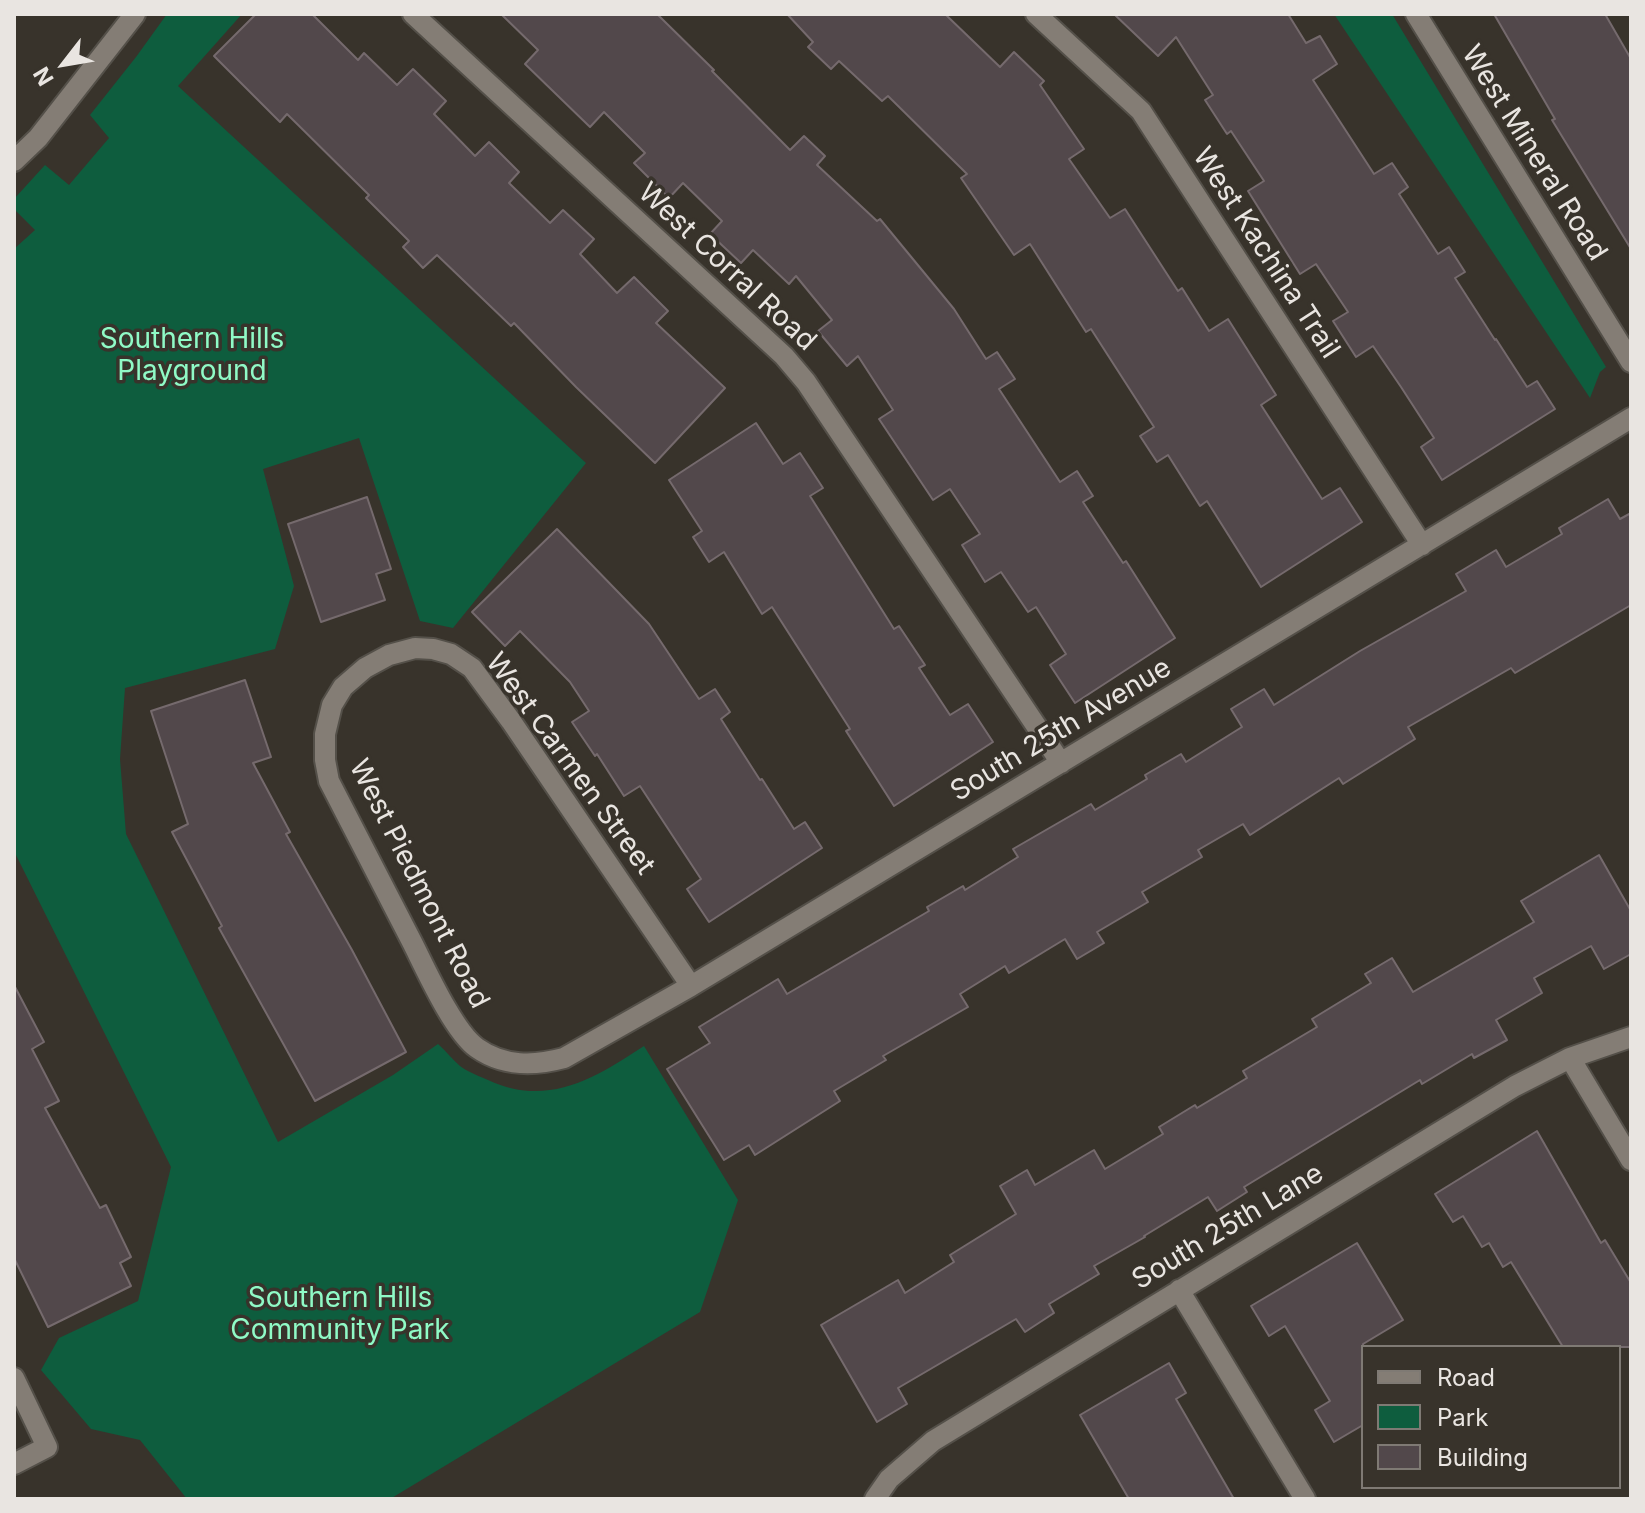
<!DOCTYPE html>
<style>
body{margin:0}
#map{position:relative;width:1645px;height:1513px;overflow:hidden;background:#38332b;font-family:Inter,sans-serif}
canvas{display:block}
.frame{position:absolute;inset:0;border:16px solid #e9e5e1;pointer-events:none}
.legend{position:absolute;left:1361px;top:1345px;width:260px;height:144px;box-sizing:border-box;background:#38332b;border:2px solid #7f7a74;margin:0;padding:10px 14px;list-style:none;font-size:24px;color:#e9e5e1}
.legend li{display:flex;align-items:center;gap:16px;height:40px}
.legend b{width:40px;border:2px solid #7f7a74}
.north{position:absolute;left:24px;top:24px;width:80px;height:80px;-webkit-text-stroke:6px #38332b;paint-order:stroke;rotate:239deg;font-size:22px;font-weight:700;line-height:32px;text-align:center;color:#e9e5e1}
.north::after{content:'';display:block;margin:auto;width:28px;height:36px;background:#e9e5e1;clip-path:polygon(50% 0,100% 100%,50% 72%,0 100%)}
</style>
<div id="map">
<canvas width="1645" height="1513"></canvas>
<div class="frame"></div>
<ul class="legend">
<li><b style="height:10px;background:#847d75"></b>Road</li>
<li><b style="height:22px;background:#0e5d3e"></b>Park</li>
<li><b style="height:22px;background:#52484b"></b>Building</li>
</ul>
<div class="north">N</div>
</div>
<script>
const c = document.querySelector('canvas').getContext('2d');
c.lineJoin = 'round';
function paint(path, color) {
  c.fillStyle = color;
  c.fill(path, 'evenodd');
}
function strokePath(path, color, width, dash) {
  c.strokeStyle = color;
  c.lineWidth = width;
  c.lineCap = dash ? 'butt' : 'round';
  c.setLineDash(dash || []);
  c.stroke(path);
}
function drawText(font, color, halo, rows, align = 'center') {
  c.font = font + ' Inter,sans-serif';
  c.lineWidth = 7;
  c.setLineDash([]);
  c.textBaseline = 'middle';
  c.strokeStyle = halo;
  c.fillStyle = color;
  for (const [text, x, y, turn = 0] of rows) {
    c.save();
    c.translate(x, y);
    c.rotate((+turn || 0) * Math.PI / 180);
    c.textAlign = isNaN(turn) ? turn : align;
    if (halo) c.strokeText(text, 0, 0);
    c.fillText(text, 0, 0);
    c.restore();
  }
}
paint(new Path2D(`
 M167,14H242L178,86L586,463L453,628L420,621L359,438L263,469L294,586L275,649L125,688L120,759L126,834L278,1142L393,1075L438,1044C446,1051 453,1060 460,1066C468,1072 479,1076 488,1080C548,1108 595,1078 644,1046L738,1200L700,1312L390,1499H187L140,1440L91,1429L41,1370L59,1338L138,1301L171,1167L14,851V249L35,230L14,209V199L45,165L69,185L109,138L90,115L136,57Z
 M1334,14H1392L1606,367L1600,372L1590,398Z`), '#0e5d3e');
const building = new Path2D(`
 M256,14H312L358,60L364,53L397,85L413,69L446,101L434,114L475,156L489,142L519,172L509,183L550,223L563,210L594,239L580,254L617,293L634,277L668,311L656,323L725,388L655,463L576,387L514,323L511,326L437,255L423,268L403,247L409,241L366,198L369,195L287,114L280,122L214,56Z
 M501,14H657L714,70L712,71L790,150L804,136L825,156L817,165L877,221L880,219L954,309L986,359L997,352L1015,379L999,389L1060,482L1077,471L1093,496L1083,502L1123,563L1126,561L1175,638L1075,703L1050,665L1066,654L1036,607L1028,612L1001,572L985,582L962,545L980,534L950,489L933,500L879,419L893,410L858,356L847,366L818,331L832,320L796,276L789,284L753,250L741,263L710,234L722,221L683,183L669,198L634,163L645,153L604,112L590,127L525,64L538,50Z
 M787,14H945L1000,67L1014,52L1044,81L1040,85L1084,149L1069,159L1110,218L1125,209L1178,291L1182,288L1209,331L1228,319L1276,395L1261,405L1322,499L1340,488L1362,522L1261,587L1207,501L1200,506L1168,455L1157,462L1140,436L1154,427L1091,329L1086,332L1030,244L1014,255L961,178L967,174L888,96L882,101L839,61L831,69L808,47L813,42Z
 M1114,14H1288L1306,43L1320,36L1337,64L1313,80L1374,174L1392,163L1408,187L1399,194L1438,254L1449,247L1465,272L1455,278L1495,340L1496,339L1527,387L1537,381L1555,409L1442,480L1421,447L1434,438L1401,387L1373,346L1356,357L1333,321L1348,312L1316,264L1300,274L1248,191L1264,181L1231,131L1227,134L1205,100L1213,95L1176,37L1158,56Z
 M1494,14H1605L1631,59V249L1552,120L1555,119Z
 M756,423L783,464L800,453L823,488L810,496L894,629L899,626L925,665L919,668L950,715L968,704L993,742L894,806L846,731L850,729L772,607L762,614L724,552L709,562L693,537L702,531L669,480Z
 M367,497L391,569L376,574L385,600L321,622L288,524Z
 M1608,499L1620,519L1631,513V605L1515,673L1511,668L1408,727L1415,739L1343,784L1339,778L1250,835L1243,824L1198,850L1202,857L1142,892L1148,902L1097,932L1104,943L1077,959L1065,939L1009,973L1005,966L960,994L968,1007L883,1056L886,1060L834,1091L840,1101L755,1155L749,1145L724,1160L667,1069L710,1043L699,1027L778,979L787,994L929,911L927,907L963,886L965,890L1018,857L1013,849L1091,804L1095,810L1147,779L1145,775L1181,754L1186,762L1242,727L1231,709L1264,689L1274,705L1360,651L1466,591L1456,574L1496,550L1506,567L1562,534L1559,528Z
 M557,529L649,624L699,699L715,689L730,712L721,719L760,780L762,779L794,829L805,822L822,848L709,922L687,889L701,879L640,786L624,796L597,754L595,756L572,722L589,711L570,682L520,631L505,646L472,612Z
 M245,680L271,757L253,763L290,832L286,834L352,950L406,1052L315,1101L219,928L222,926L172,832L188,824L151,711Z
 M1599,855L1631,911V954L1604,969L1591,946L1534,978L1542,993L1496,1020L1507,1040L1474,1058L1472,1054L1422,1084L1420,1080L1244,1187L1247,1192L1217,1211L1208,1197L1144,1236L1145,1237L1094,1266L1099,1274L1049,1304L1054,1313L1025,1332L1016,1319L898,1388L907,1404L877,1422L821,1325L898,1280L905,1293L954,1262L950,1255L1016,1214L1000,1186L1027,1170L1035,1185L1094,1150L1105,1169L1163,1134L1159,1127L1195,1105L1197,1108L1247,1078L1243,1071L1317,1027L1312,1019L1371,983L1365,974L1392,958L1413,992L1534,922L1521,901Z
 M14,985L44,1042L32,1049L59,1101L45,1108L100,1208L106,1205L131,1257L120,1263L131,1286L48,1327L14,1258Z
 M1537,1131L1601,1243L1605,1240L1631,1283V1347H1563L1511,1262L1503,1267L1489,1243L1482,1247L1463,1216L1453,1222L1435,1194Z
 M1357,1243L1403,1320L1363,1344V1425L1334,1442L1315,1410L1330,1401L1285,1326L1269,1336L1251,1306Z
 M1169,1363L1186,1393L1176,1399L1234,1499H1129L1080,1415Z`);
paint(building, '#52484b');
strokePath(building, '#756a6d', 2);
const street = new Path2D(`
 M413,14L784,356L806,382L1061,763
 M1036,14L1141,111L1422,545
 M1416,14L1631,362
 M14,161L38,138L135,14
 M691,986L511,721L472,668L451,654L433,649L415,648L389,655L365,668L343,687L332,705L325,734V760L329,781C357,836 385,890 413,944C426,970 454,1032 477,1048C504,1067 534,1066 564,1058L691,986L1631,418
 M1570,1058L1631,1160
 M1179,1290L1305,1499
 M14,1378L47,1447L14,1464
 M875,1499L889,1479L933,1441L1515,1086L1570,1058L1631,1037`);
strokePath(street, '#545049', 24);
strokePath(street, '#847d75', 20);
drawText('28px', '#e9e5e1', '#38332b', [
 ["West Mineral Road",1534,153,58],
 ["West Kachina Trail",1266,253,57],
 ["West Corral Road",727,267,43],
 ["South 25th Avenue",1061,730,-31],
 ["West Carmen Street",570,764,54],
 ["West Piedmont Road",419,884,63],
 ["South 25th Lane",1228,1227,-31]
]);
drawText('28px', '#8ffac6', '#38332b', [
 ["Southern Hills",192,340],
 ["Playground",192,372],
 ["Southern Hills",340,1299],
 ["Community Park",340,1331]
]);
</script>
